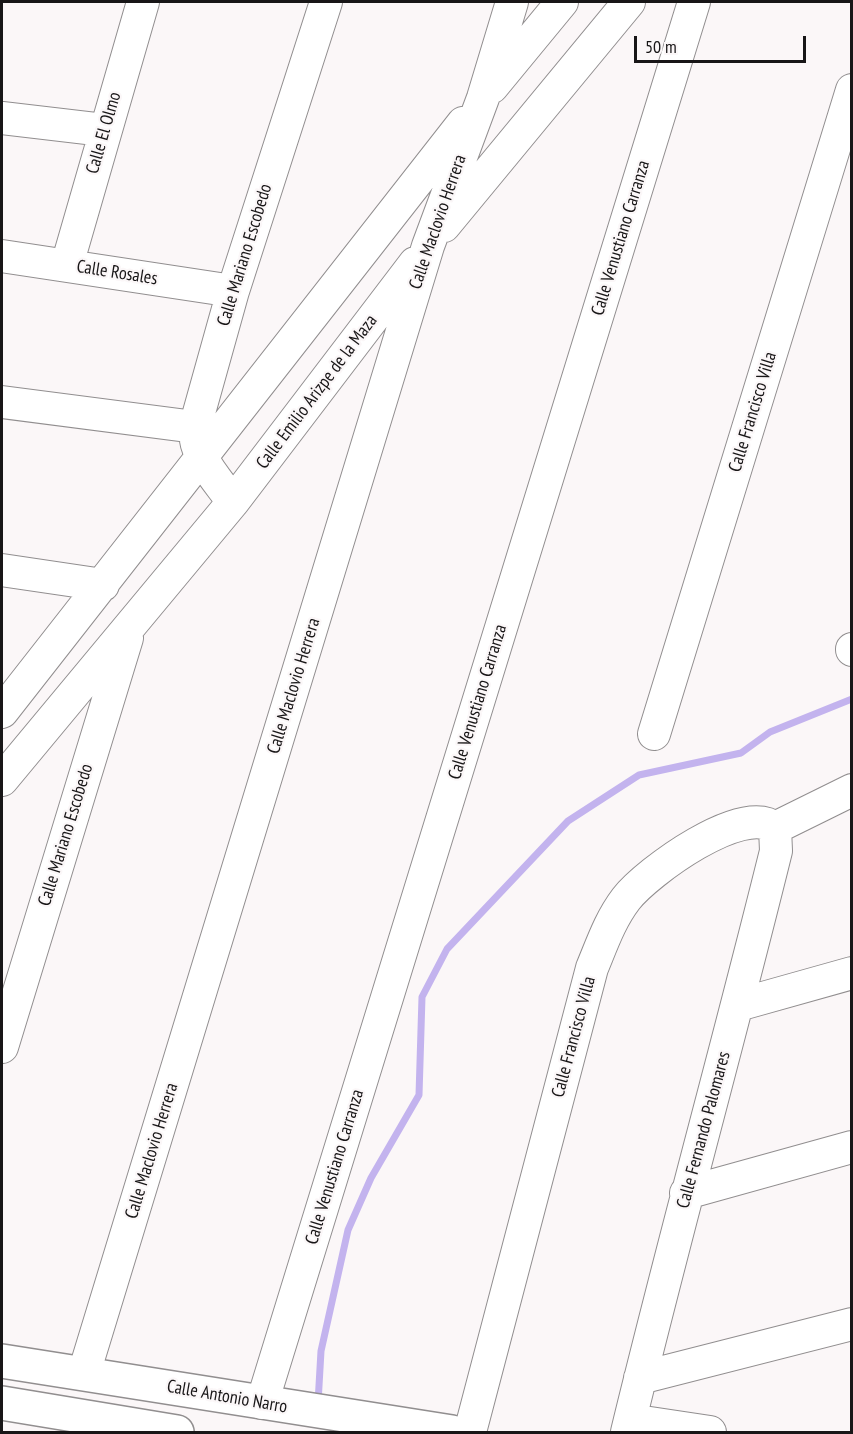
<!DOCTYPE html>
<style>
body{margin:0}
#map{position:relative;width:853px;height:1434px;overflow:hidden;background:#fbf7f8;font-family:"PT Sans Narrow",sans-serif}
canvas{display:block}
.frame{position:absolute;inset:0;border:3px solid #181617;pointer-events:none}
.scale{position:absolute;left:634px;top:36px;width:172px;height:27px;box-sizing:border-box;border:3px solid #181617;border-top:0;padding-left:8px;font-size:18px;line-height:21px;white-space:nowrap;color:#181617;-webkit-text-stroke:4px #fbf7f8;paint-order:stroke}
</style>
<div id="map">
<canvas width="853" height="1434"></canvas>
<div class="frame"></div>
<div class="scale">50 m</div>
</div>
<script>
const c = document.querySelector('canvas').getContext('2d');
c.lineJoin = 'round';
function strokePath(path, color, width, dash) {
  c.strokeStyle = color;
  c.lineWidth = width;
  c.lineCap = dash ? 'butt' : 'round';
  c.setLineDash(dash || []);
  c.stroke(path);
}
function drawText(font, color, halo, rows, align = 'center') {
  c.font = font + ' "PT Sans Narrow",sans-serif';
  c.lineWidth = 4.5;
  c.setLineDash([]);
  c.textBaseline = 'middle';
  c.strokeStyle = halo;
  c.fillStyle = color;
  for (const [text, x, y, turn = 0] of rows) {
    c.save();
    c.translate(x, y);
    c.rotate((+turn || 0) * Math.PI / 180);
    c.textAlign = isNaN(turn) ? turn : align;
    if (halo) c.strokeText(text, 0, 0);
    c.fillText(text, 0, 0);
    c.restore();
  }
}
strokePath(new Path2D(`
 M318,1403L321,1351L348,1230L371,1178L419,1095L422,997L447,949L568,821L639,775L741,753L770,732L852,699`), '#c3b3ee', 7);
const minor = new Path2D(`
 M492,87L562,2
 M2,118L104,130
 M444,226L629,2
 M2,256L233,291
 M67,265L143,2
 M2,402L195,427
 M233,502C217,479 193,456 195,427L233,291L326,2
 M2,570L103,585
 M852,649V650
 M2,712L463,123
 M654,734L852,90
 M2,780L233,502L415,263
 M775,828L852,790
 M738,1005L852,973
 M2,1047L127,638
 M686,1193L852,1147
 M84,1373L428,246L483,98L512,2
 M640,1378L852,1324
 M262,1403L694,2
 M630,1420L710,1432
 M470,1432L592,968C602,944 610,920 626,899C647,872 743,802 775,828
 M627,1432C674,1238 728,1045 776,851L775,828`);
const major = new Path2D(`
 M2,1361L452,1432
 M2,1403L177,1432`);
strokePath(minor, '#918e8f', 34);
strokePath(major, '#918e8f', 36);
strokePath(minor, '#fff', 32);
strokePath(major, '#fff', 33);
drawText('18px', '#181617', '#fbf7f8', [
 ["Calle El Olmo",104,133,-74],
 ["Calle Maclovio Herrera",438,222,-71],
 ["Calle Venustiano Carranza",621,238,-73],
 ["Calle Mariano Escobedo",245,255,-73],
 ["Calle Rosales",117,273,9],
 ["Calle Emilio Arizpe de la Maza",317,392,-53],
 ["Calle Francisco Villa",753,412,-73],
 ["Calle Maclovio Herrera",294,686,-73],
 ["Calle Venustiano Carranza",478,702,-73],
 ["Calle Mariano Escobedo",66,835,-73],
 ["Calle Francisco Villa",574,1037,-75],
 ["Calle Fernando Palomares",704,1130,-75],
 ["Calle Maclovio Herrera",152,1151,-73],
 ["Calle Venustiano Carranza",335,1167,-73],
 ["Calle Antonio Narro",227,1397,10]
]);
</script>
